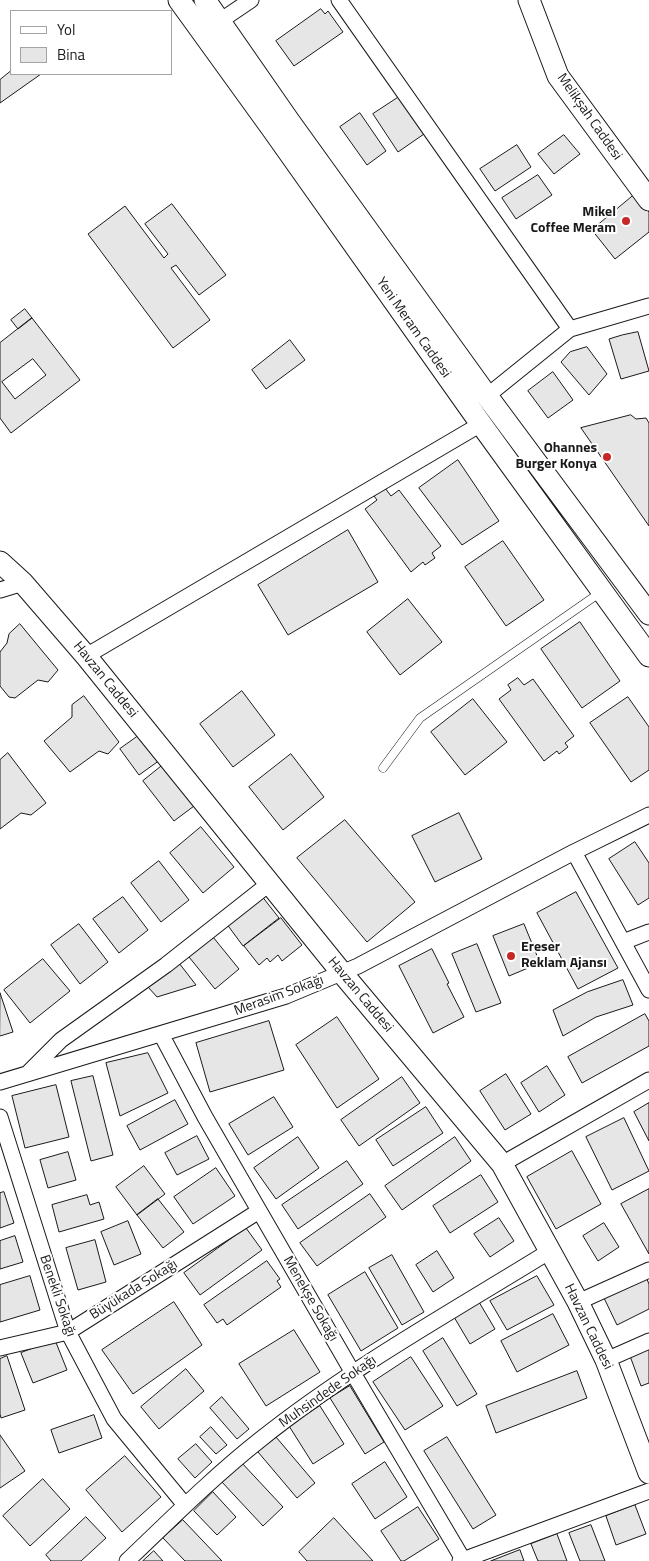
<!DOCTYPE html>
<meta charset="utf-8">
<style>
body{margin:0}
#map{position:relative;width:649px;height:1561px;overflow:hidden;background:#fff;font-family:"Titillium Web",sans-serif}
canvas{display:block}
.legend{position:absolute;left:10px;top:10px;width:162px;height:65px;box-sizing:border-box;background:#fff;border:1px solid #a3a3a3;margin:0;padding:6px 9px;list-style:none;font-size:15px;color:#1a1a1a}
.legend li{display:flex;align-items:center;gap:10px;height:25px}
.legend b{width:25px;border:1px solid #a3a3a3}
</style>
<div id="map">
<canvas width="649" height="1561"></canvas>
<ul class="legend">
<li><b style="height:6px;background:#fff"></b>Yol</li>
<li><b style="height:14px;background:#e6e6e6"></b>Bina</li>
</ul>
</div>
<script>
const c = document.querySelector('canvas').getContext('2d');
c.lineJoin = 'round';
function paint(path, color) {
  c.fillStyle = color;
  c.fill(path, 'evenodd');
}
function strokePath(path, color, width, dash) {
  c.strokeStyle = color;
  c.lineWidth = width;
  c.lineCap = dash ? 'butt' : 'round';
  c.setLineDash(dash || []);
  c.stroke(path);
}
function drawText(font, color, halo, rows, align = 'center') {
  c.font = font + ' "Titillium Web",sans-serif';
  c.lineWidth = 4;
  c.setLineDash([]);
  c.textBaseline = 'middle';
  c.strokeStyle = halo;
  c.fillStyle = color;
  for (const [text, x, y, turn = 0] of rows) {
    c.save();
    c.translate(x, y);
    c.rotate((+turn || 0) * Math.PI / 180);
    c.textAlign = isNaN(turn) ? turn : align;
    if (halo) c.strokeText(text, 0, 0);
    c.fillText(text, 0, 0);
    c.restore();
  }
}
const building = new Path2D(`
 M321,9L325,14L328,11L343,32L294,66L276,41Z
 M11,71V74H41L0,103V80Z
 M399,97L424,134L398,152L373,114Z
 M360,113L386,151L367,165L340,127Z
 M564,135L580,154L554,174L538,154Z
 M517,145L531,167L495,191L480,169Z
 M538,175L552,195L516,219L502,198Z
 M634,195L649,212V232L615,259L592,230Z
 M172,204L226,275L199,295L176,265L171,268L210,320L173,348L88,234L125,206L164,258L168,254L145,224Z
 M25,309L32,318L18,329L11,320Z
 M32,318L80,380L11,433L0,418V343ZM33,359L46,375L15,399L2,382Z
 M638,332L649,371L621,379L609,339L622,335Z
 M290,340L305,360L266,389L252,370Z
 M587,347L607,374L589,395L561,362L570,352Z
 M553,372L573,400L548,418L528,391Z
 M631,415L636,419L646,418L649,423V526L581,428Z
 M458,460L499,521L462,545L419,488Z
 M385,488L391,496L399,490L441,546L432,553L435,558L425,565L423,562L411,572L365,509L377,500L374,496Z
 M348,530L378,582L288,635L258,585Z
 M503,541L544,600L506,626L465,567Z
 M408,599L442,642L400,675L367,632Z
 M580,622L620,681L582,708L541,649Z
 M20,624L58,670L48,682L38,680L15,698L9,697L0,686V652L7,643L9,634Z
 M518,678L524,685L533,679L574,736L565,743L568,747L559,754L557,751L544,761L499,699L511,690L508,685Z
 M242,691L275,735L233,767L200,724Z
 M84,696L119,742L108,754L99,751L70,772L44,741L72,717V705Z
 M628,697L649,727V770L631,782L590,723Z
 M473,699L507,742L465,775L431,732Z
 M141,734L160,760L139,775L120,749Z
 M8,753L46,803L31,815L21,813L0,829V760Z
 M291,754L324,797L283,830L249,787Z
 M163,765L194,806L174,821L143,781Z
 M459,813L482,859L435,882L412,836Z
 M345,820L415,902L367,942L297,858Z
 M201,827L234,867L203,893L170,853Z
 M635,842L649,863V898L638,905L609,859Z
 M159,861L189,900L161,922L131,883Z
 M576,892L618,968L578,989L537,913Z
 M261,895L279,918L243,946L226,923Z
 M123,897L148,930L119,953L93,919Z
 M281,918L302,945L282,961L278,955L270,962L267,958L259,965L244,946Z
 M79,924L108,962L80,984L51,945Z
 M524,924L540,963L509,976L493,936Z
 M213,937L239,969L215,989L189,957Z
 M477,944L501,1003L476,1012L452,954Z
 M432,949L449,983L447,984L464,1017L433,1033L399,966Z
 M43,959L70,991L30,1023L4,990Z
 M179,963L196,985L157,997L148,987Z
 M623,980L633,1005L596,1017L563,1036L553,1010L587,992Z
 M0,993L13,1032L0,1036Z
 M645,1014L649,1021V1046L582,1083L568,1057Z
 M337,1017L379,1079L337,1108L296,1045Z
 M269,1021L284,1070L210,1092L196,1043Z
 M148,1053L168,1093L120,1116L106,1063Z
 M547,1066L565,1095L539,1112L521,1083Z
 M506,1074L531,1114L505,1130L480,1091Z
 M93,1076L113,1155L91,1161L71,1081Z
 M402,1077L420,1103L359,1146L341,1120Z
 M56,1085L69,1137L25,1148L12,1096Z
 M274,1097L293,1127L248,1155L229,1124Z
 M175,1100L188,1124L140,1150L127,1126Z
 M649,1103V1141L634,1112Z
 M426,1107L443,1133L393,1166L376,1140Z
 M624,1118L649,1171L612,1190L586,1137Z
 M197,1136L209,1159L177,1175L165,1153Z
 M298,1137L319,1168L276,1199L254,1168Z
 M455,1137L471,1161L402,1210L385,1186Z
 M572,1151L601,1204L556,1229L527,1177Z
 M68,1152L76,1180L48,1188L40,1160Z
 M347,1161L363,1184L298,1229L282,1205Z
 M144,1166L165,1194L137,1215L116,1187Z
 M216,1168L235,1196L193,1224L174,1197Z
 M481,1175L498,1202L450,1233L433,1206Z
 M649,1189V1254L621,1204Z
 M4,1192L14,1223L0,1228V1193Z
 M370,1194L386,1217L317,1266L300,1243Z
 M87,1195L90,1205L99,1202L104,1219L59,1232L52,1205Z
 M158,1199L184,1232L163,1248L137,1215Z
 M499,1218L514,1241L490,1257L474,1234Z
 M128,1221L141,1254L114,1265L101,1232Z
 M604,1223L619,1247L598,1261L583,1236Z
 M246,1228L262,1250L200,1295L184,1273Z
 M15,1236L23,1262L0,1269V1241Z
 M95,1240L106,1282L78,1290L66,1248Z
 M437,1251L454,1278L433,1292L416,1265Z
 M392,1255L424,1312L402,1325L369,1268Z
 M267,1261L280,1279L277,1281L281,1287L227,1325L223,1319L217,1323L204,1305Z
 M365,1272L398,1328L361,1351L328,1295Z
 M30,1276L40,1310L0,1322V1285Z
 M537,1276L554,1305L507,1330L490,1301Z
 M646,1277L649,1284V1309L617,1325L604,1298Z
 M174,1302L202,1345L133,1394L102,1350Z
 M479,1302L495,1329L470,1344L454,1317Z
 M553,1314L569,1345L517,1372L501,1341Z
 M294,1330L320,1372L266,1406L239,1364Z
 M443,1338L477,1394L457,1406L423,1351Z
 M55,1340L67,1370L33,1383L21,1353Z
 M649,1348V1383L641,1386L630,1356Z
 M7,1356L25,1410L1,1418L0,1414V1359Z
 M411,1357L443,1406L405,1430L373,1382Z
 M186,1369L204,1391L159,1429L141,1407Z
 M577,1371L587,1398L496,1433L486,1406Z
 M350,1386L384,1442L365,1454L330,1398Z
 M222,1397L249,1429L237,1439L210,1408Z
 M320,1406L344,1444L313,1464L289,1426Z
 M94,1415L102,1438L59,1453L51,1430Z
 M211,1427L227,1445L216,1454L200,1437Z
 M0,1435L25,1471L0,1488Z
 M276,1437L315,1483L297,1498L258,1452Z
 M447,1437L496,1515L473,1529L424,1451Z
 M196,1444L212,1462L195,1478L178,1459Z
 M125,1456L161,1497L122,1532L86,1490Z
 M241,1462L283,1507L263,1526L221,1481Z
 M385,1462L407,1497L375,1519L352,1484Z
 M43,1479L70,1509L30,1546L3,1516Z
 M213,1492L236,1517L217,1535L194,1511Z
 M635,1505L646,1534L616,1545L606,1516Z
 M418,1507L439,1539L404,1561H401L381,1531Z
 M86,1517L106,1538L81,1561H51L46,1555Z
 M334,1518L373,1561H307L299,1552Z
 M183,1520L222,1561H185L163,1538Z
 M591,1525L605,1561H580L569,1533Z
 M557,1534L567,1561H538L531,1544Z
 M520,1550L524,1561H491Z
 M154,1551L163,1561H143Z`);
paint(building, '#e6e6e6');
strokePath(building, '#1a1a1a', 1);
const lane = new Path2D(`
 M383,768L420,718L601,592`);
const street = new Path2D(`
 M339,0L570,329
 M220,21L251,0
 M487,396L570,329L649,306
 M0,590L23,583
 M86,656L481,424
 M574,852L649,990
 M623,942L649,932
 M161,1034L205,1117L353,1373L464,1561
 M29,1072L61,1040L166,965L270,883
 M0,1082L286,996L358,966L574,852L649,815
 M0,1117L68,1332L114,1419L185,1505
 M502,1164L649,1080
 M578,1302L649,1270
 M0,1348L68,1332L259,1211
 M606,1360L649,1341
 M127,1561C171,1519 214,1476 261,1439C350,1368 453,1311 550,1251
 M460,1561L649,1491`);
const secondary = new Path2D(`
 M179,0L273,130L481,424L649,656
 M205,0L289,121L487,396L649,614
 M529,0L558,76L649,200
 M0,562L23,583L86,656L342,973L502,1164L578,1302L606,1360L649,1473`);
strokePath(lane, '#1a1a1a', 9);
strokePath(street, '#1a1a1a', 17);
strokePath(secondary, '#1a1a1a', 23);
strokePath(lane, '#fff', 8);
strokePath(street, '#fff', 15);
strokePath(secondary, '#fff', 21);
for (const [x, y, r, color] of [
 [626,221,5,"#c62828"],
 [607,457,5,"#c62828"],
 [511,956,5,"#c62828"]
]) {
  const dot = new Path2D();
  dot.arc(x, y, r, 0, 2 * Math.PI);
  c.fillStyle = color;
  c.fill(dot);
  strokePath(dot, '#fff', 2);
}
drawText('14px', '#1a1a1a', '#fff', [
 ["Melikşah Caddesi",589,117,55],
 ["Yeni Meram Caddesi",413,328,55],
 ["Havzan Caddesi",105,680,51],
 ["Havzan Caddesi",360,995,50],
 ["Merasim Sokağı",279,996,-20],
 ["Büyükada Sokağı",134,1290,-32],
 ["Benekli Sokağı",57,1296,71],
 ["Menekşe Sokağı",310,1299,60],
 ["Havzan Caddesi",588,1327,64],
 ["Muhsindede Sokağı",328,1392,-35]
]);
drawText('bold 14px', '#1a1a1a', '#fff', [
 ["Mikel",616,213],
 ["Coffee Meram",616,229],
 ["Ohannes",597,449],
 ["Burger Konya",597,465],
 ["Ereser",521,948,"left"],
 ["Reklam Ajansı",521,964,"left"]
], 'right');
</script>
